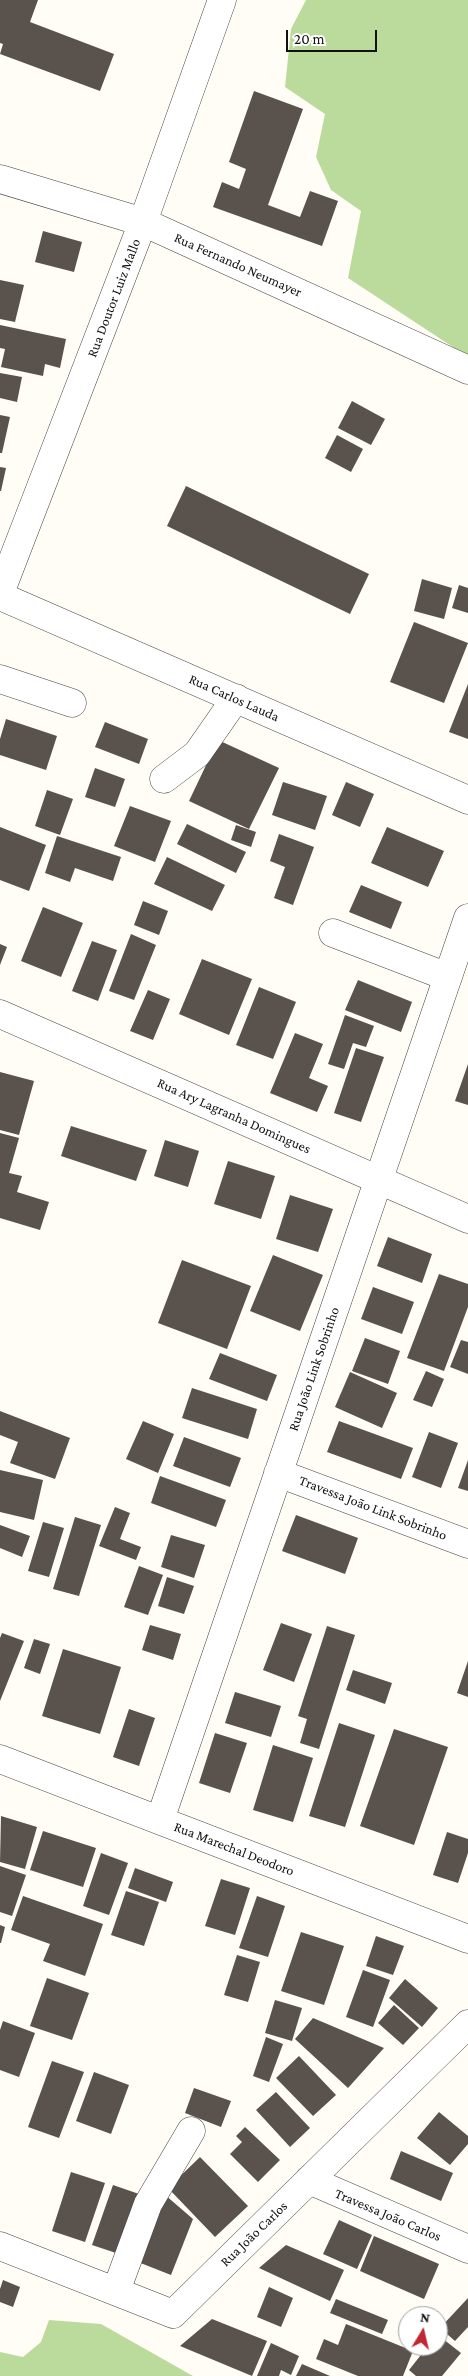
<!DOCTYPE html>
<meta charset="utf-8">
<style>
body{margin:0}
#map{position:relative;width:468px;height:2376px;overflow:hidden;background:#fffdf5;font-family:"Crimson Pro",serif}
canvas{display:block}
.north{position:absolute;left:398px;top:2306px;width:50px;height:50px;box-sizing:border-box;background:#fff;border:1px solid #a0a0a0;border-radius:50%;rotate:9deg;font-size:14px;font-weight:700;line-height:20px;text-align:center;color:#111}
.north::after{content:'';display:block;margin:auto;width:18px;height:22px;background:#c22734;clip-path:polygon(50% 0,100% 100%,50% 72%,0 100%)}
.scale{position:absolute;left:286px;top:30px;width:91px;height:22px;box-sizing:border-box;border:2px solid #111;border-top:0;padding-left:6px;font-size:15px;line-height:18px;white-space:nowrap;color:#111;-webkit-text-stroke:4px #fff;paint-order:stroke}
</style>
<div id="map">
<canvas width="468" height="2376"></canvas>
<div class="north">N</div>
<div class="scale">20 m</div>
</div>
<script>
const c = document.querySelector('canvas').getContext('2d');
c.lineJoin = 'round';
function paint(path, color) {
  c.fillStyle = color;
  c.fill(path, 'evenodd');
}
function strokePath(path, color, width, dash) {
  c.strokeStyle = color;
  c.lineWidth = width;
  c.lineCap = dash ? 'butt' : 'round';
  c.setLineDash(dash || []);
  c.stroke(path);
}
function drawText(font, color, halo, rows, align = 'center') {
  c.font = font + ' "Crimson Pro",serif';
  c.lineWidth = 5;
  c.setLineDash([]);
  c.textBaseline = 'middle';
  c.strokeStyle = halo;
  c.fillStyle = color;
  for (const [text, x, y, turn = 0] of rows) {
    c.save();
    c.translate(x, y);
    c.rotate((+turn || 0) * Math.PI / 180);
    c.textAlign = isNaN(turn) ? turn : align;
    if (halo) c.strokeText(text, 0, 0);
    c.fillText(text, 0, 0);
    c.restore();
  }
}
paint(new Path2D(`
 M306,0H468V357L348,278L361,211L331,190L316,157L325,114L285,87L291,29Z
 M49,2320L101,2324L193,2376H0V2352L23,2357L41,2342Z`), '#bbdb9c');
paint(new Path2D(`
 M0,0H38L30,22L114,54L100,91L0,54L3,44L0,43Z
 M254,91L303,109L268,205L300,217L310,191L338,201L322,246L213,207L222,182L239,189L246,169L229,162Z
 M43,231L82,242L74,272L35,262Z
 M0,280L24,285L15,322L0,319Z
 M0,325L66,339L60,368L45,364L43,376L1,367L5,349L0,348Z
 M0,373L22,377L17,402L0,398Z
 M352,401L385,419L371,445L338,428Z
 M0,415L10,417L2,453H0Z
 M337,435L363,449L351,472L325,458Z
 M0,467L6,468L1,491H0Z
 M186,486L369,574L350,614L167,526Z
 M422,579L452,588L444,619L414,611Z
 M459,585L468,588V613L452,608Z
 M414,622L468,643L444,703L390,682Z
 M468,684V739L449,732Z
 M6,719L57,736L46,770L0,755V739Z
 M105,722L148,739L139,764L95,747Z
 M218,740L279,768L249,829L189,801Z
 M95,768L125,779L115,807L85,797Z
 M283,782L327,796L315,830L272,815Z
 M346,782L374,794L360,827L332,815Z
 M47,790L73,799L60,835L35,826Z
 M130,806L171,821L155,862L114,846Z
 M187,824L246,852L236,873L177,844Z
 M236,825L256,832L251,847L231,840Z
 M0,827L46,845L29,891L0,880Z
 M387,827L444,851L428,887L371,863Z
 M279,834L314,847L293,905L274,898L285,867L270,861Z
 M57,836L121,857L113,881L75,868L70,882L45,873Z
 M167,857L225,885L212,911L154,884Z
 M361,885L402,902L391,929L349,912Z
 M143,901L168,911L159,935L134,925Z
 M43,907L83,923L61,977L21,961Z
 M131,934L156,945L134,1000L109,991Z
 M92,941L117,950L98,1001L72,991Z
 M0,944L7,947L0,965Z
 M202,959L252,979L229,1035L179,1014Z
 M358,980L412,1002L401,1032L345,1010Z
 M259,987L296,1002L273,1059L236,1045Z
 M148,990L170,999L153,1040L130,1031Z
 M345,1015L374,1026L366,1047L353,1043L344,1069L328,1064Z
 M295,1033L323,1044L309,1078L328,1086L317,1112L270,1093Z
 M356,1048L384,1057L361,1122L334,1113Z
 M468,1064V1105L455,1101Z
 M0,1072L34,1081L19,1135L0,1130Z
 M71,1126L147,1150L136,1181L61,1156Z
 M0,1133L19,1138L9,1173L22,1176L17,1192L49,1202L40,1230L0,1218Z
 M165,1140L199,1151L188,1187L154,1176Z
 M228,1161L275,1176L261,1219L214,1204Z
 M290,1195L333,1209L318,1252L276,1239Z
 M388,1237L432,1254L422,1283L377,1266Z
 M273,1255L323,1275L300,1331L250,1311Z
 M182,1260L251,1286L227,1349L158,1323Z
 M439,1274L468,1284V1307L444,1371L407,1358Z
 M373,1287L414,1302L402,1334L361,1319Z
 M365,1338L400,1351L388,1384L352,1371Z
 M461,1340L468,1342V1374L450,1367Z
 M220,1353L277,1375L267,1401L209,1379Z
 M426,1371L444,1379L432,1407L413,1400Z
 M350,1372L397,1393L382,1428L335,1407Z
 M192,1388L257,1409L248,1439L182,1418Z
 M0,1411L70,1438L55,1479L10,1463L18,1442L0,1435Z
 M143,1421L174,1434L158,1473L126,1459Z
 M339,1421L413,1448L401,1479L327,1452Z
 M429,1432L458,1443L441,1488L412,1477Z
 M184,1437L241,1458L230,1487L173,1466Z
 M468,1460V1491L458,1488Z
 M0,1470L43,1480L34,1520L0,1512Z
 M160,1476L226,1500L216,1527L151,1503Z
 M115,1507L130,1513L120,1539L141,1547L136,1560L99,1546Z
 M296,1515L358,1538L345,1574L282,1551Z
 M75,1517L101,1525L79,1596L53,1589Z
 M43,1522L64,1528L49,1577L28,1571Z
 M0,1525L30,1536L22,1557L0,1548Z
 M171,1535L205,1545L194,1578L161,1567Z
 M139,1566L163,1575L148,1615L124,1607Z
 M167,1577L194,1586L184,1614L158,1606Z
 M281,1623L312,1634L294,1682L263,1670Z
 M150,1625L181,1634L173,1660L142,1650Z
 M327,1626L355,1635L319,1749L300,1743L307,1719L298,1716Z
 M2,1633L24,1641L0,1701V1638Z
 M34,1639L50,1644L40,1674L24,1668Z
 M63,1649L121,1667L100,1734L42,1716Z
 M468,1661V1697L457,1693Z
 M353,1670L392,1683L385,1704L346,1690Z
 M235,1692L281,1706L271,1737L225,1723Z
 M129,1709L155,1718L139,1766L113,1757Z
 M339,1723L375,1735L345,1827L309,1816Z
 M394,1729L448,1747L414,1845L360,1826Z
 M215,1733L247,1743L230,1793L199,1783Z
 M273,1745L313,1758L293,1822L253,1810Z
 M1,1816L37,1827L25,1869L0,1862Z
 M43,1831L96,1848L83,1887L30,1870Z
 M447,1832L468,1839V1853L458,1883L433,1875Z
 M101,1853L128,1863L109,1915L83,1906Z
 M0,1866L26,1875L12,1916L0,1912Z
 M135,1868L173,1882L166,1902L128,1888Z
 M221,1879L250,1888L235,1935L205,1926Z
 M126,1891L159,1902L144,1946L111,1935Z
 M23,1896L103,1924L85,1976L43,1961L50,1944L11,1930Z
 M257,1896L285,1906L268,1957L239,1948Z
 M0,1925L5,1927L1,1943H0Z
 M301,1932L344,1946L324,2005L281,1991Z
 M376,1936L404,1946L393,1975L366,1966Z
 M237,1955L260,1962L248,2002L224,1995Z
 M363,1970L390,1980L373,2027L346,2017Z
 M47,1978L89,1993L72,2040L30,2026Z
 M405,1979L438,2008L422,2027L389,1998Z
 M275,2000L302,2008L292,2041L265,2033Z
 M394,2005L419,2028L403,2045L378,2023Z
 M313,2018L384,2048L348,2088L295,2039Z
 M3,2021L35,2033L19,2077L0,2070V2030Z
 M266,2037L283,2044L269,2082L253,2076Z
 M299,2056L336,2095L313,2116L276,2078Z
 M52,2061L84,2072L59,2138L28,2127Z
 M94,2072L129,2085L111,2134L76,2121Z
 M194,2088L231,2101L221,2127L185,2113Z
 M276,2092L310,2128L290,2147L256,2110Z
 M439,2112L468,2136V2144L450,2165L417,2138Z
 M245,2127L280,2160L258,2182L230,2154L242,2142L236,2136Z
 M401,2151L453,2173L441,2201L390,2179Z
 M200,2157L248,2206L215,2237L168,2188Z
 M71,2172L105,2183L85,2242L52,2231Z
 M113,2185L139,2194L119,2254L92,2245Z
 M164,2194L193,2219L171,2275L138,2262Z
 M339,2220L372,2235L357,2269L323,2254Z
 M374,2236L439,2264L424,2299L360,2271Z
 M286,2245L344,2270L330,2301L259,2268Z
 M3,2280L20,2287L13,2307L0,2302V2289Z
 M269,2287L293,2298L281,2327L257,2317Z
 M468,2298V2327L455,2341L440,2328Z
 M336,2299L388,2320L382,2334L330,2313Z
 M212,2319L267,2341L252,2376L180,2346Z
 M346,2324L413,2351L403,2376H358L316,2359L324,2339L338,2345Z
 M438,2335L461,2353L442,2376H416L409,2370L428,2346H438Z
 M271,2343L299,2356L291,2375L281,2370L279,2376H257Z
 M302,2364L330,2376H296Z`), '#5a524d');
const minor = new Path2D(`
 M0,179L143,222L468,370
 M0,593L143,222L222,0
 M0,596L468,800
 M0,679L72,703
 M164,779L197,754L236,698
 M333,933L448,977
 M0,1014L468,1219
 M278,1473L468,1544
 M0,1759L468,1939
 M160,1820L468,918
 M309,2180L468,2249
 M0,2246L173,2314L468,2024
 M116,2291L148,2204L191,2131`);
strokePath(minor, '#444', 29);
strokePath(minor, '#fff', 28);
drawText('14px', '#111', '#fff', [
 ["Rua Fernando Neumayer",238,265,24],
 ["Rua Doutor Luiz Mallo",114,298,-69],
 ["Rua Carlos Lauda",234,698,24],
 ["Rua Ary Lagranha Domingues",234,1116,24],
 ["Rua João Link Sobrinho",314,1369,-71],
 ["Travessa João Link Sobrinho",373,1508,21],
 ["Rua Marechal Deodoro",234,1849,21],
 ["Travessa João Carlos",388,2215,23],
 ["Rua João Carlos",254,2234,-44]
]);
</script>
